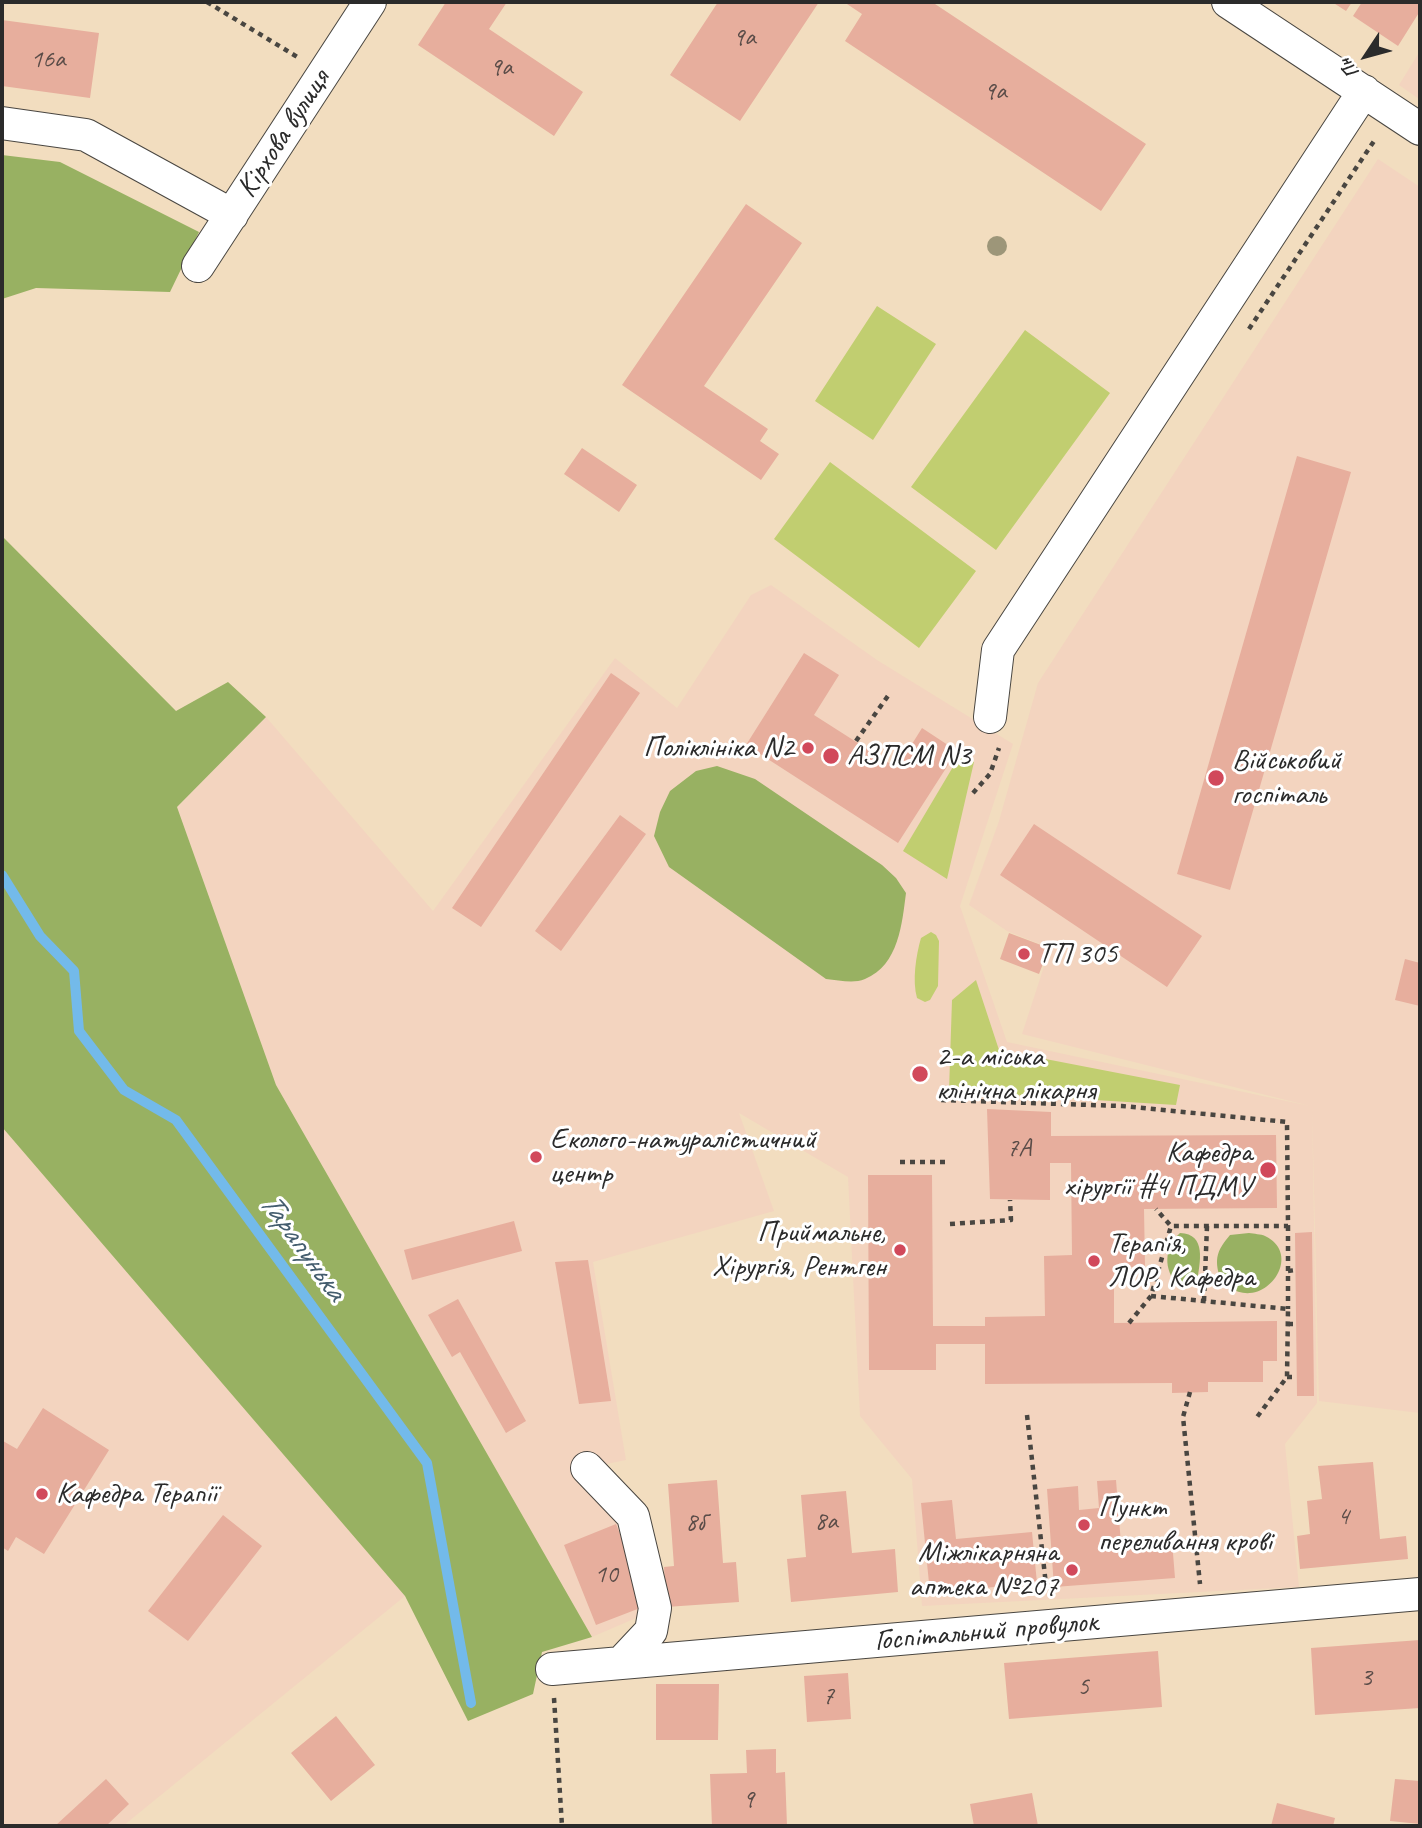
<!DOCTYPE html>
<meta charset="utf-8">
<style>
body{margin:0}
#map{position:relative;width:1422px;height:1828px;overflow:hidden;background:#f2ddbf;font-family:Caveat,sans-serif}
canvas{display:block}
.frame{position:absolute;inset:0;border:4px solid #2b2b2b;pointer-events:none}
.north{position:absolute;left:1331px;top:21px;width:70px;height:70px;-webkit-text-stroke:5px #fff;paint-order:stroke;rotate:234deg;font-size:19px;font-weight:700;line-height:28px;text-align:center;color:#2b2b2b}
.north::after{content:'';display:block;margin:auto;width:24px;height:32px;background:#2b2b2b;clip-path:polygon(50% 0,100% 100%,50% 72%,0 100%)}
</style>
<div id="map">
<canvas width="1422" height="1828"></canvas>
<div class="frame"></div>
<div class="north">Пн</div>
</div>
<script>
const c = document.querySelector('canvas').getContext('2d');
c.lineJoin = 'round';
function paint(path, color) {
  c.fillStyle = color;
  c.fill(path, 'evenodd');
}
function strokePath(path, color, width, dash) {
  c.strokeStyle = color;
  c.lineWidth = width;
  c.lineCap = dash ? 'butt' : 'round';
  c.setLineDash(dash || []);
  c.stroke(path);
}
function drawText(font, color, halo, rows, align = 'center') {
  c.font = font + ' Caveat,sans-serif';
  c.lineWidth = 6;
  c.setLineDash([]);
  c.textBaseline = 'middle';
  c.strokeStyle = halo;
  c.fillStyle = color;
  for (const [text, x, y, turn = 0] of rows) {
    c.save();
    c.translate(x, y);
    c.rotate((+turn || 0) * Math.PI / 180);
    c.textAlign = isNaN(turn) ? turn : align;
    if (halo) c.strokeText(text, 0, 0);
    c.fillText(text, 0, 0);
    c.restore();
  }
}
paint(new Path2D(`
 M1420,51V99H1419L1399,85Z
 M1378,159L1420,187V1413L1319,1401L1312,1105L1317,1403L1285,1444L1299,1587L922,1606L912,1479L860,1416L848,1177L739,1113L774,1211L593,1262L626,1460L587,1468L619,1521L650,1612L592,1637L276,1085L177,807L266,717L433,911L615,658L677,708L751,595L771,585L877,660L1013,744L960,906L1007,1042L1310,1106L1022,1034L1050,948L1007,931L969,905L999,821L1038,683Z
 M2,1127L405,1596L123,1826H2Z`), '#f3d4bf');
paint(new Path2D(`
 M877,306L936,344L873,440L815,401Z
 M1025,330L1110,393L996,550L911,487Z
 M830,462L976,571L919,648L774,539Z
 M960,755L974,762L947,879L903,851Z
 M931,932L936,935L939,941L938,986L930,1000L925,1002L917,998C912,981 916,955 921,938Z
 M976,980L999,1050L1180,1085L1176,1105L949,1091L952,1000Z`), '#c1ce70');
paint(new Path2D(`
 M2,155L60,162L199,232L170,292L36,288L2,299Z
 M2,536L176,711L228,682L266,717L177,807L276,1085L592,1637L542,1652L533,1694L468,1721L405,1596L2,1127Z
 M717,766L755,779L882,865L896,878L906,893C902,923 899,965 865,979C853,984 839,980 826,979L669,867L654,836L660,812L670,791L696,771Z
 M1180,1233C1207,1234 1200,1262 1197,1282L1188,1286L1178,1285C1163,1270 1164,1247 1180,1233Z
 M1249,1233C1254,1234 1261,1234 1265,1236C1305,1255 1264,1312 1229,1287C1223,1283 1221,1281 1219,1274C1214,1257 1219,1248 1230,1235Z`), '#98b162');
strokePath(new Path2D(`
 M2,875L40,936L74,971L79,1031L124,1090L176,1120L427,1463L471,1703`), '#73baea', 10);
paint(new Path2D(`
 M446,2H507L489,29L583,92L554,136L418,45Z
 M718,2H819L740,121L670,75Z
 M844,2H932L1146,144L1101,211L845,41L862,14Z
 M1332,2H1352L1346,11Z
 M1362,2H1420V11L1398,46L1353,16Z
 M2,20L99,33L90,98L2,86Z
 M746,204L802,243L704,386L768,429L760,441L779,454L761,480L622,385Z
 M582,448L637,485L619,512L564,474Z
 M1297,456L1351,472L1230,890L1177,874Z
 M804,653L839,675L814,715L897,768L922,728L957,751L898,843L746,745Z
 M611,673L640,693L481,927L452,908Z
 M620,815L646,834L561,951L535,931Z
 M1034,824L1202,936L1167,987L1000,875Z
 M1009,933L1049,948L1039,974L1000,959Z
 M1405,959L1420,963V1006L1395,1000Z
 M987,1109L1051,1112V1136L1276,1135L1277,1208L1144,1209L1145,1267H1114V1323L1277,1321V1361H1263V1382H1208V1392L1172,1393V1383L985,1384V1344H936V1370H869L868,1175H932L933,1326H985V1317L1045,1316L1044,1256L1072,1255L1071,1163H1050V1200L990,1199Z
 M514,1221L522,1251L412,1280L404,1250Z
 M1312,1232L1314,1396H1297L1295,1233Z
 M588,1260L611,1401L579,1404L555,1262Z
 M458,1299L526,1421L506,1433L460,1352L452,1357L428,1315Z
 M43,1408L109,1450L44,1554L16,1537L8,1551L2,1547V1443L3,1441L17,1449Z
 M1373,1462L1380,1539L1406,1536L1408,1559L1300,1569L1297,1536L1310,1534L1307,1501L1322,1499L1318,1466Z
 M717,1480L723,1563L736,1562L739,1602L666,1607L664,1567L674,1566L668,1484Z
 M1116,1480L1121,1544L1172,1541L1175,1578L1054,1587L1047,1489L1078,1486L1079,1510L1099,1508L1097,1481Z
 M846,1491L852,1553L895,1549L898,1592L791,1602L787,1559L806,1557L801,1495Z
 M952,1500L956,1539L1032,1532L1037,1583L930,1593L921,1503Z
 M223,1515L262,1546L188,1641L148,1611Z
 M616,1524L648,1605L596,1625L564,1545Z
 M1420,1640V1708L1315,1715L1311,1648Z
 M1158,1651L1162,1707L1009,1719L1004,1663Z
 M848,1673L851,1719L807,1722L804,1676Z
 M656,1684H719L718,1740H656Z
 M336,1716L375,1765L331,1801L291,1753Z
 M776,1749V1773L785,1772L787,1826H712L710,1774L747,1773L746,1750Z
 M106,1779L129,1804L106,1826H55Z
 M1395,1779L1420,1781V1824L1390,1821Z
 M1032,1793L1038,1826H974L970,1804Z
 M1277,1803L1335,1818L1333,1826H1271Z`), '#e7ae9d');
const minor = new Path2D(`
 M1228,2L1420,129
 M2,123L86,135L232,215
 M198,266L370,2
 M990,717L998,650L1364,91
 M587,1468L633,1516L655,1608L651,1631L621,1663
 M552,1669L1420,1594`);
strokePath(minor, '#494641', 34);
strokePath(new Path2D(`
 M207,2L299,58
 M1249,329L1376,138
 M856,741L890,693
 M973,793L990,774L999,748
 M941,1100L1122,1106L1287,1122L1288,1226H1171L1156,1209
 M900,1162H946
 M950,1224L1011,1220L1010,1200
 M1288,1226V1309
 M1288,1271L1296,1270
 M1151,1296L1288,1309L1287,1377L1257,1417
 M1204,1301L1207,1226
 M1129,1323L1151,1296L1171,1226
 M1288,1324H1297
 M1287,1377H1297
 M1190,1392L1183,1417L1200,1584
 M1027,1415L1047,1594
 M554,1698L562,1826`), '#494641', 4.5, [5, 5]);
strokePath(minor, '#fff', 32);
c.fillStyle = '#9d9679';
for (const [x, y] of [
 [997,246]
]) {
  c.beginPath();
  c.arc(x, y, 10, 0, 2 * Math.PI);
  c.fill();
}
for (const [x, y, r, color] of [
 [808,748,7,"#d1495b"],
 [831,756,9,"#d1495b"],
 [1216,778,9,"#d1495b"],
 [1024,954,7,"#d1495b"],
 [920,1074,9,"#d1495b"],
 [536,1157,7,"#d1495b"],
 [1268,1170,9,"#d1495b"],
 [900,1250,7,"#d1495b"],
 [1094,1261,7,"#d1495b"],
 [42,1494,7,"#d1495b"],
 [1084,1525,7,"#d1495b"],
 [1072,1570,7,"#d1495b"]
]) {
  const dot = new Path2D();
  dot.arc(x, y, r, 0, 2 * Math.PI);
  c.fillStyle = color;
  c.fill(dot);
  strokePath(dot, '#fff', 2.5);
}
drawText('26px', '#5a4c48', null, [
 ["9а",744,38],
 ["16а",48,60],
 ["9а",501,68],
 ["9а",995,92],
 ["7А",1019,1149],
 ["4",1343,1517],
 ["8а",826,1522],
 ["8б",695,1523],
 ["10",606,1575],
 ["3",1366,1678],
 ["5",1083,1687],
 ["7",828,1697],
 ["9",748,1800]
]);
drawText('30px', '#2b2b2b', '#fff', [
 ["Кірхова вулиця",284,134,-57],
 ["Госпітальний провулок",986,1632,-5]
]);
drawText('30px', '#2b2b2b', '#fff', [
 ["Поліклініка N2",794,748,"right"],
 ["АЗПСМ N3",847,756],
 ["Військовий",1232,761],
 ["госпіталь",1232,795],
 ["ТП 305",1038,954],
 ["2-а міська",936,1057],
 ["клінічна лікарня",936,1091],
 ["Еколого-натуралістичний",550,1140],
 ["центр",550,1174],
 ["Кафедра",1252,1153,"right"],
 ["хірургії #4 ПДМУ",1252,1187,"right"],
 ["Приймальне,",886,1233,"right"],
 ["Хірургія, Рентген",886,1267,"right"],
 ["Терапія,",1108,1244],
 ["ЛОР, Кафедра",1108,1278],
 ["Кафедра Терапії",56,1494],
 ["Пункт",1098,1508],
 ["переливання крові",1098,1542],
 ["Міжлікарняна",1058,1553,"right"],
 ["аптека №207",1058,1587,"right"]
], 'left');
drawText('italic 32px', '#445d6e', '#fff', [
 ["Тарапунька",302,1247,54]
]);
</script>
